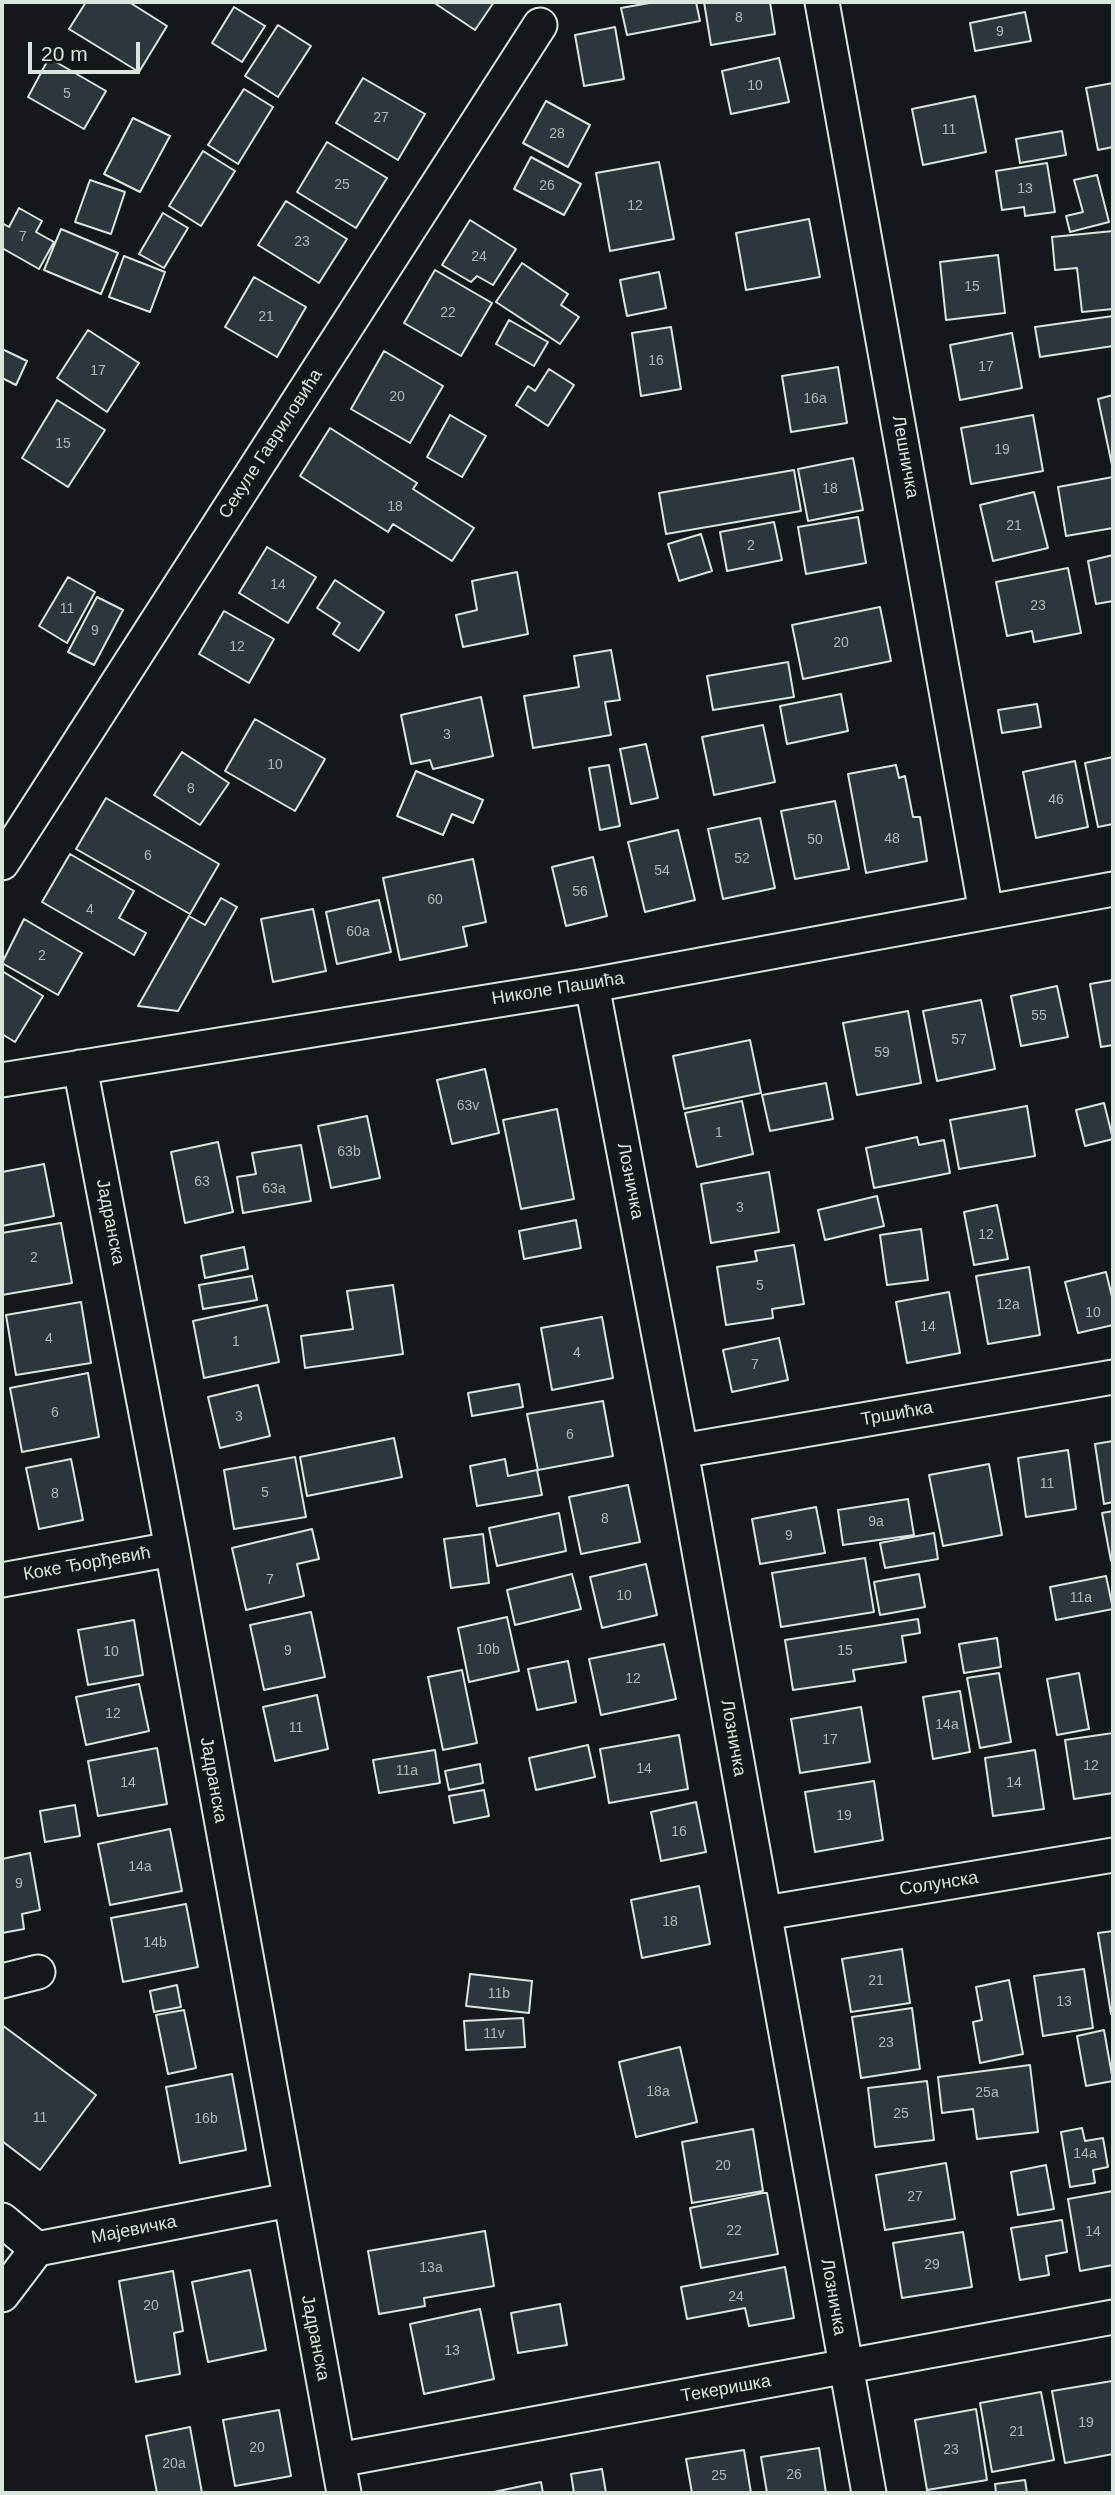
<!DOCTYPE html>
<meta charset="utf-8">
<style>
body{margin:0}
#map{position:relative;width:1115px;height:2495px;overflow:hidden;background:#14181c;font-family:Arial,sans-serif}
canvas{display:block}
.frame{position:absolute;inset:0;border:4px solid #d8e6dc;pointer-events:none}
.scale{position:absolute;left:28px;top:42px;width:112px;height:32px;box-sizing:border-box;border:4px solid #d8e6dc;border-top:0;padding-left:9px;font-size:21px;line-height:24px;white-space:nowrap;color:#d8e6dc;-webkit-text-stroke:5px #14181c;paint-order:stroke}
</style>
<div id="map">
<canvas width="1115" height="2495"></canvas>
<div class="frame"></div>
<div class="scale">20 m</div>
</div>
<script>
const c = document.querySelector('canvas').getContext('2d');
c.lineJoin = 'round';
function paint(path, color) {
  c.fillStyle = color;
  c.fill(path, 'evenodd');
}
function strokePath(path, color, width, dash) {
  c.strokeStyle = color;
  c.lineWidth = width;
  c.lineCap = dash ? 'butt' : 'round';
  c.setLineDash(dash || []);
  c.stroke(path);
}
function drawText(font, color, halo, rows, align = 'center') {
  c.font = font + ' Arial,sans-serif';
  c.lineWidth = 5;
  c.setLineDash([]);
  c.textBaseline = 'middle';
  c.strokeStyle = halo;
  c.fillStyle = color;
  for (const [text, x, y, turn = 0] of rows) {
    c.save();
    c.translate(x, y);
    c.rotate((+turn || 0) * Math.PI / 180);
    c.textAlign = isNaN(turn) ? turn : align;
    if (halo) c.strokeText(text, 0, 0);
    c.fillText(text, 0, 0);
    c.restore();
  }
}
const building = new Path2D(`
 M86,2H129L167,26L139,72L69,29Z
 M433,2H494L475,30Z
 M655,2H696L700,21L627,35L621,8Z
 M704,2H770L775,34L711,45Z
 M234,7L265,26L242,62L212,43Z
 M1025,12L1031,41L975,51L970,23Z
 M278,25L311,46L278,97L245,76Z
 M615,27L624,79L584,86L575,35Z
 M49,58L106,91L84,129L28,97Z
 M779,58L789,102L731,114L722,71Z
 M363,78L425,114L398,160L336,123Z
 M1113,83V147L1098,150L1086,88Z
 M244,89L273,107L238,164L208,145Z
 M975,96L986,152L923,165L912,109Z
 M546,101L590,125L568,167L523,143Z
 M133,118L170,136L140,192L104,174Z
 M1062,131L1066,155L1020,163L1016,139Z
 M327,142L387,178L356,228L297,192Z
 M203,151L235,171L201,226L169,206Z
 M531,157L581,184L564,215L514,189Z
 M659,162L674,239L610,251L596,173Z
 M1047,163L1055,212L1025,216L1024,207L1002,210L996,171Z
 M1097,175L1109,222L1070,232L1066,216L1083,212L1074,180Z
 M90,180L125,192L111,234L75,222Z
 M286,201L347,239L319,283L258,245Z
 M19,208L42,221L36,232L54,242L39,269L2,248V223L9,227Z
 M163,213L188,228L164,268L139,254Z
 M809,219L820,277L746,290L736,233Z
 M470,220L516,249L493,285L477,276L471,282L442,265Z
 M61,229L118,253L101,294L44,270Z
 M1113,231V309L1082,312L1077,268L1055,270L1052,237Z
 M998,255L1005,313L946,320L940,262Z
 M124,256L165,272L150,312L109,297Z
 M522,263L568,294L561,305L579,317L560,344L496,302Z
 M435,270L492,303L461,356L404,323Z
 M659,272L666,308L627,316L620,280Z
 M254,277L306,307L277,357L225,327Z
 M1113,316V346L1040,357L1035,327Z
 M509,320L548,342L534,366L496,344Z
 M671,327L681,389L641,396L632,333Z
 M88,330L139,363L107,412L57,378Z
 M1012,333L1022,388L960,400L950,345Z
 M2,349L27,361L16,385L2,378Z
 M384,351L443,386L410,443L351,409Z
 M838,367L847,423L791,432L782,376Z
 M549,369L574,385L548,426L516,405L528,386L535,391Z
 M1113,395V470L1098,399Z
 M57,400L105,430L68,487L22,458Z
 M450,415L486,436L462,477L427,457Z
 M1033,415L1043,471L971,484L961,428Z
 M330,428L417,483L413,489L474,528L452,561L393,524L388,532L300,476Z
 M853,458L863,510L808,521L798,469Z
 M794,470L801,511L666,534L659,493Z
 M1113,477V528L1066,536L1058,487Z
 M1034,492L1048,548L993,561L980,505Z
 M858,517L866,563L806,574L798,527Z
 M774,522L782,560L727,571L720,532Z
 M701,534L712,571L679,581L668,544Z
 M267,547L316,577L288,623L239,593Z
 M1113,555V601L1096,604L1088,561Z
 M1068,568L1081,633L1034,642L1032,631L1007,636L996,582Z
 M517,572L528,634L463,647L456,615L477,610L472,581Z
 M68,577L95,592L67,643L39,626Z
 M335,580L384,612L359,651L333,634L340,623L317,608Z
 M97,597L123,610L94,665L68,652Z
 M880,607L891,661L803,679L792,625Z
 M224,611L274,639L249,683L199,654Z
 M611,650L620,700L605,702L611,735L533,748L524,696L579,687L574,656Z
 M788,662L794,697L713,710L707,676Z
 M841,694L848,731L787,744L780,706Z
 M481,697L493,756L433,769L430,760L411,764L401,715Z
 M1037,704L1041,727L1002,733L998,710Z
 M255,719L325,759L295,811L225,771Z
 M763,725L775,782L714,795L702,737Z
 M646,744L658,798L631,804L620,749Z
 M182,752L229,783L200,825L154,795Z
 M1113,757V824L1098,827L1085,763Z
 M1075,761L1088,827L1036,838L1023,772Z
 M609,765L620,826L600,830L589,768Z
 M896,765L899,778L905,776L913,817H920L927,861L866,873L848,774Z
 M416,771L483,800L473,823L452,814L443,835L397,816Z
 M106,798L219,864L190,914L76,849Z
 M835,801L849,869L795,879L781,811Z
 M760,818L775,888L723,899L708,829Z
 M678,830L695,900L645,912L628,842Z
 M70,854L134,891L119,918L146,933L134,955L42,902Z
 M593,857L607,916L566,926L552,867Z
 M473,859L486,922L463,927L467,946L400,960L383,878Z
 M221,898L237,907L178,1011L138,1006L189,916L205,925Z
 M379,900L391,952L337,964L326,912Z
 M313,909L326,971L273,982L261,919Z
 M24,919L82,953L58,995L2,963Z
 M2,971L43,996L15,1042L2,1034Z
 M1113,980V1045L1101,1047L1090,984Z
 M1057,986L1068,1037L1021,1046L1011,996Z
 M981,1000L995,1069L937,1081L923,1011Z
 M908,1011L921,1083L857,1095L843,1023Z
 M750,1040L761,1093L684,1109L673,1056Z
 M485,1069L499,1133L452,1144L437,1080Z
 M826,1083L833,1119L770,1131L762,1095Z
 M742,1101L753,1154L697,1167L685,1113Z
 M1104,1103L1113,1139L1085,1146L1076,1110Z
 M1027,1106L1035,1156L959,1169L950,1120Z
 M557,1109L574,1199L521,1209L503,1120Z
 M367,1116L380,1178L331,1188L318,1126Z
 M917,1137L919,1145L944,1140L950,1173L874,1188L866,1148Z
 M218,1142L233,1212L185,1223L171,1152Z
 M301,1145L311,1201L243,1213L237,1177L256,1174L252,1153Z
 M44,1164L54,1216L2,1226V1172Z
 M769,1172L779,1232L711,1243L701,1184Z
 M877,1196L884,1226L825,1240L818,1210Z
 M997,1205L1008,1259L974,1265L964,1212Z
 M576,1220L581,1248L524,1259L519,1231Z
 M61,1223L72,1283L2,1295V1233Z
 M921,1229L928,1280L887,1285L880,1235Z
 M794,1245L804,1304L772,1309L773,1318L726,1325L717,1267L757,1261L755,1251Z
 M244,1247L248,1269L205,1278L201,1256Z
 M1029,1267L1040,1335L988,1344L976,1276Z
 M1106,1272L1113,1301V1325L1078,1333L1065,1282Z
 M252,1276L257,1300L203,1309L199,1285Z
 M393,1285L403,1354L305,1368L301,1336L353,1329L347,1291Z
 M949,1292L960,1353L907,1363L896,1302Z
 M81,1302L91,1363L16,1375L6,1315Z
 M267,1305L279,1362L204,1378L193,1321Z
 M602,1317L613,1378L552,1390L541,1328Z
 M779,1338L788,1380L732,1392L723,1350Z
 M88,1373L99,1437L22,1452L10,1388Z
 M519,1384L523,1407L472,1416L468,1393Z
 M258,1385L270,1436L220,1448L208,1397Z
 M603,1401L613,1456L538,1470L527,1414Z
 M394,1438L402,1477L307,1496L300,1457Z
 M1113,1441V1502L1104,1504L1095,1444Z
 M1068,1450L1076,1509L1026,1517L1018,1458Z
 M295,1457L306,1517L234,1529L224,1470Z
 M71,1459L83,1520L39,1529L26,1468Z
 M505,1459L508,1476L537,1470L542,1495L477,1506L470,1466Z
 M989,1464L1002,1535L943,1546L929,1475Z
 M628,1485L640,1542L581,1554L569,1497Z
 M908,1499L914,1535L843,1545L838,1510Z
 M816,1507L825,1553L760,1564L752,1519Z
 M1113,1511V1561H1111L1102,1513Z
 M559,1513L566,1551L497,1566L489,1528Z
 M312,1529L319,1559L297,1564L304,1596L246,1610L232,1548Z
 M934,1533L938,1559L885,1568L880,1543Z
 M483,1534L489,1583L451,1588L444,1539Z
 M865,1558L874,1612L781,1627L772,1573Z
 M646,1564L657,1615L602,1628L590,1577Z
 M572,1574L581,1609L515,1625L507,1590Z
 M919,1574L925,1607L880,1615L874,1582Z
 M1106,1576L1113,1609L1056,1620L1050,1587Z
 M311,1612L325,1677L264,1690L250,1625Z
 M507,1617L519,1671L469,1682L458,1628Z
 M918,1619L920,1633L902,1636L906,1662L853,1670L855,1681L793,1690L785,1640Z
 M134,1620L143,1675L88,1685L78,1630Z
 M997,1638L1001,1667L964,1673L959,1644Z
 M664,1644L676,1699L601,1715L589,1659Z
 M568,1661L576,1702L537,1710L528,1669Z
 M462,1670L477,1743L443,1750L428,1677Z
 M999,1673L1011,1742L980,1748L967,1678Z
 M1079,1673L1089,1729L1057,1735L1047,1679Z
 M139,1684L149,1731L86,1745L76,1697Z
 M960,1691L970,1752L933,1759L923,1697Z
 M317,1695L328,1749L275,1761L263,1707Z
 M861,1707L870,1762L800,1773L791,1719Z
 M1113,1733V1793L1074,1799L1065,1740Z
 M679,1735L688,1789L609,1803L600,1749Z
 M588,1745L595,1777L536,1790L529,1758Z
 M157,1748L167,1804L98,1816L88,1761Z
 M435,1750L440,1783L379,1793L373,1760Z
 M1035,1750L1044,1809L993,1816L985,1758Z
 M480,1764L483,1783L449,1790L445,1771Z
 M874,1781L883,1840L815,1852L805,1792Z
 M484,1790L489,1816L454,1823L449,1796Z
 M696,1802L706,1852L661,1861L651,1812Z
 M75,1805L80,1836L45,1842L40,1811Z
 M170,1829L182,1891L110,1905L98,1844Z
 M30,1853L40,1910L22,1914L24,1929L2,1933V1859Z
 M699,1886L710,1944L642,1958L631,1900Z
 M186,1904L198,1967L123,1982L111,1918Z
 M1113,1931V2014H1111L1098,1933Z
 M902,1949L910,2003L851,2012L842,1959Z
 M1084,1969L1093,2028L1043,2036L1034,1976Z
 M470,1974L532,1981L529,2013L466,2006Z
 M1009,1980L1023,2054L980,2063L973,2022L982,2020L976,1987Z
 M177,1985L181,2007L154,2012L150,1991Z
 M912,2008L920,2069L861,2078L852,2017Z
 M184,2010L196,2068L168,2074L156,2015Z
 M523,2018L525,2047L466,2050L464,2021Z
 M2,2025L96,2095L40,2170L2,2141Z
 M1104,2030L1113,2081L1086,2086L1077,2036Z
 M680,2047L697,2122L636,2137L619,2062Z
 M1030,2065L1038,2132L977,2139L973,2109L942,2113L938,2077Z
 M232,2074L246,2150L180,2163L166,2087Z
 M927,2081L934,2140L875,2147L868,2088Z
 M1082,2128L1085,2141L1103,2138L1108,2167L1093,2170L1095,2183L1070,2187L1061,2132Z
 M753,2129L763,2191L692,2203L682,2142Z
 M946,2163L955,2219L885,2230L876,2175Z
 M1046,2165L1054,2209L1018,2215L1011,2172Z
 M1113,2191V2265L1080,2271L1068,2199Z
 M763,2193H767L778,2254L701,2268L690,2208Z
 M1062,2220L1067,2252L1046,2256L1049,2275L1020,2280L1011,2228Z
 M485,2231L494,2286L424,2298L425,2306L379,2314L368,2251Z
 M963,2232L972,2287L902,2298L893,2243Z
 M785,2267L794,2318L749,2326L745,2308L687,2319L681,2287Z
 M250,2270L266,2350L208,2362L192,2282Z
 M173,2271L183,2331L174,2333L180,2374L136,2382L119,2281Z
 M560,2304L567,2345L518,2353L511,2313Z
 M480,2309L494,2379L424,2394L410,2324Z
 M1112,2381L1113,2454L1065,2463L1052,2391Z
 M1041,2392L1054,2460L992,2472L980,2403Z
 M976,2409L987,2480L927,2490L915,2420Z
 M279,2410L291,2476L235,2486L223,2420Z
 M190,2427L202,2493H157L146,2436Z
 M819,2448L826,2493H767L761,2457Z
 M744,2450L751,2493H692L686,2459Z
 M602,2469L606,2493H574L571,2474Z
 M1025,2480L1027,2493H996L995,2484Z
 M541,2482L543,2493H489Z`);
paint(building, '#2c363c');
strokePath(building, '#d8e6dc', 2);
const street = new Path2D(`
 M822,2L986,912
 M2,863L540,25
 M592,985L681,1451L869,2493
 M80,1067L172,1549L344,2493
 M2,1080L592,985L1113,889
 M681,1451L1113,1377
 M2,1580L172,1549
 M765,1913L1113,1855
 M2,1981L38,1972
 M2,2220L37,2249
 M2,2295L37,2249L289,2200
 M338,2460L1113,2317`);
strokePath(street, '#d8e6dc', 37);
strokePath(street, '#14181c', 33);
drawText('14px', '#adbab4', null, [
 ["8",739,18],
 ["9",1000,32],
 ["10",755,86],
 ["5",67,94],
 ["27",381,118],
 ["11",949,130],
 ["28",557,134],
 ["25",342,185],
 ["26",547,186],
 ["13",1025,189],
 ["12",635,206],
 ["7",23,237],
 ["23",302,242],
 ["24",479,257],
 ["15",972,287],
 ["22",448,313],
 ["21",266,317],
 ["16",656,361],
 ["17",986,367],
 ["17",98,371],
 ["20",397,397],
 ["16a",815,399],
 ["15",63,444],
 ["19",1002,450],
 ["18",830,489],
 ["18",395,507],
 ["21",1014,526],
 ["2",751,546],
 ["14",278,585],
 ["23",1038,606],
 ["11",67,609],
 ["9",95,631],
 ["20",841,643],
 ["12",237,647],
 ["3",447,735],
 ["10",275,765],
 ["8",191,789],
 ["46",1056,800],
 ["48",892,839],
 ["50",815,840],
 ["6",148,856],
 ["52",742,859],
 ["54",662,871],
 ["56",580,892],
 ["60",435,900],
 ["4",90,910],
 ["60a",358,932],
 ["2",42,956],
 ["55",1039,1016],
 ["57",959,1040],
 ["59",882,1053],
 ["63v",468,1106],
 ["1",719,1133],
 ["63b",349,1152],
 ["63",202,1182],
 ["63a",274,1189],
 ["3",740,1208],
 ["12",986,1235],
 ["2",34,1258],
 ["5",760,1286],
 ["12a",1008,1305],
 ["10",1093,1313],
 ["14",928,1327],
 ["4",49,1339],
 ["1",236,1342],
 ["4",577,1353],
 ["7",755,1365],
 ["6",55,1413],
 ["3",239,1417],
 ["6",570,1435],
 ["11",1047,1484],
 ["5",265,1493],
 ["8",55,1494],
 ["8",605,1519],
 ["9a",876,1522],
 ["9",789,1536],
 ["7",270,1580],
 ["10",624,1596],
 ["11a",1081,1598],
 ["10b",488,1650],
 ["9",288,1651],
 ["15",845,1651],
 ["10",111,1652],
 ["12",633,1679],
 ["12",113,1714],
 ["14a",947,1725],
 ["11",296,1728],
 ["17",830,1740],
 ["12",1091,1766],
 ["14",644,1769],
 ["11a",407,1771],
 ["14",128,1783],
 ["14",1014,1783],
 ["19",844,1816],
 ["16",679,1832],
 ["14a",140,1867],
 ["9",19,1884],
 ["18",670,1922],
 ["14b",155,1943],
 ["21",876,1981],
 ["11b",499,1994],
 ["13",1064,2002],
 ["11v",494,2034],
 ["23",886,2043],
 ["18a",658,2092],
 ["25a",987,2093],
 ["25",901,2114],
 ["11",40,2118],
 ["16b",206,2119],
 ["14a",1085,2154],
 ["20",723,2166],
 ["27",915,2197],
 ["22",734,2231],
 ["14",1093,2232],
 ["29",932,2265],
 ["13a",431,2268],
 ["24",736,2297],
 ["20",151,2306],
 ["13",452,2351],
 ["19",1086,2423],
 ["21",1017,2432],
 ["20",257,2448],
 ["23",951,2450],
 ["20a",174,2464],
 ["26",794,2475],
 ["25",719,2476]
]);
drawText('18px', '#d8e6dc', '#14181c', [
 ["Секуле Гавриловића",271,444,-57],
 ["Лешничка",905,457,80],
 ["Николе Пашића",558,989,-9],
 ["Лозничка",630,1181,79],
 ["Јадранска",110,1222,79],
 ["Тршићка",897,1414,-10],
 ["Коке Ђорђевић",87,1564,-10],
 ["Лозничка",733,1738,80],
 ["Јадранска",213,1780,80],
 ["Солунска",939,1884,-9],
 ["Мајевичка",134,2230,-11],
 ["Лозничка",833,2297,80],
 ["Јадранска",315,2338,79],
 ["Текеришка",726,2389,-10]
]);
</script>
